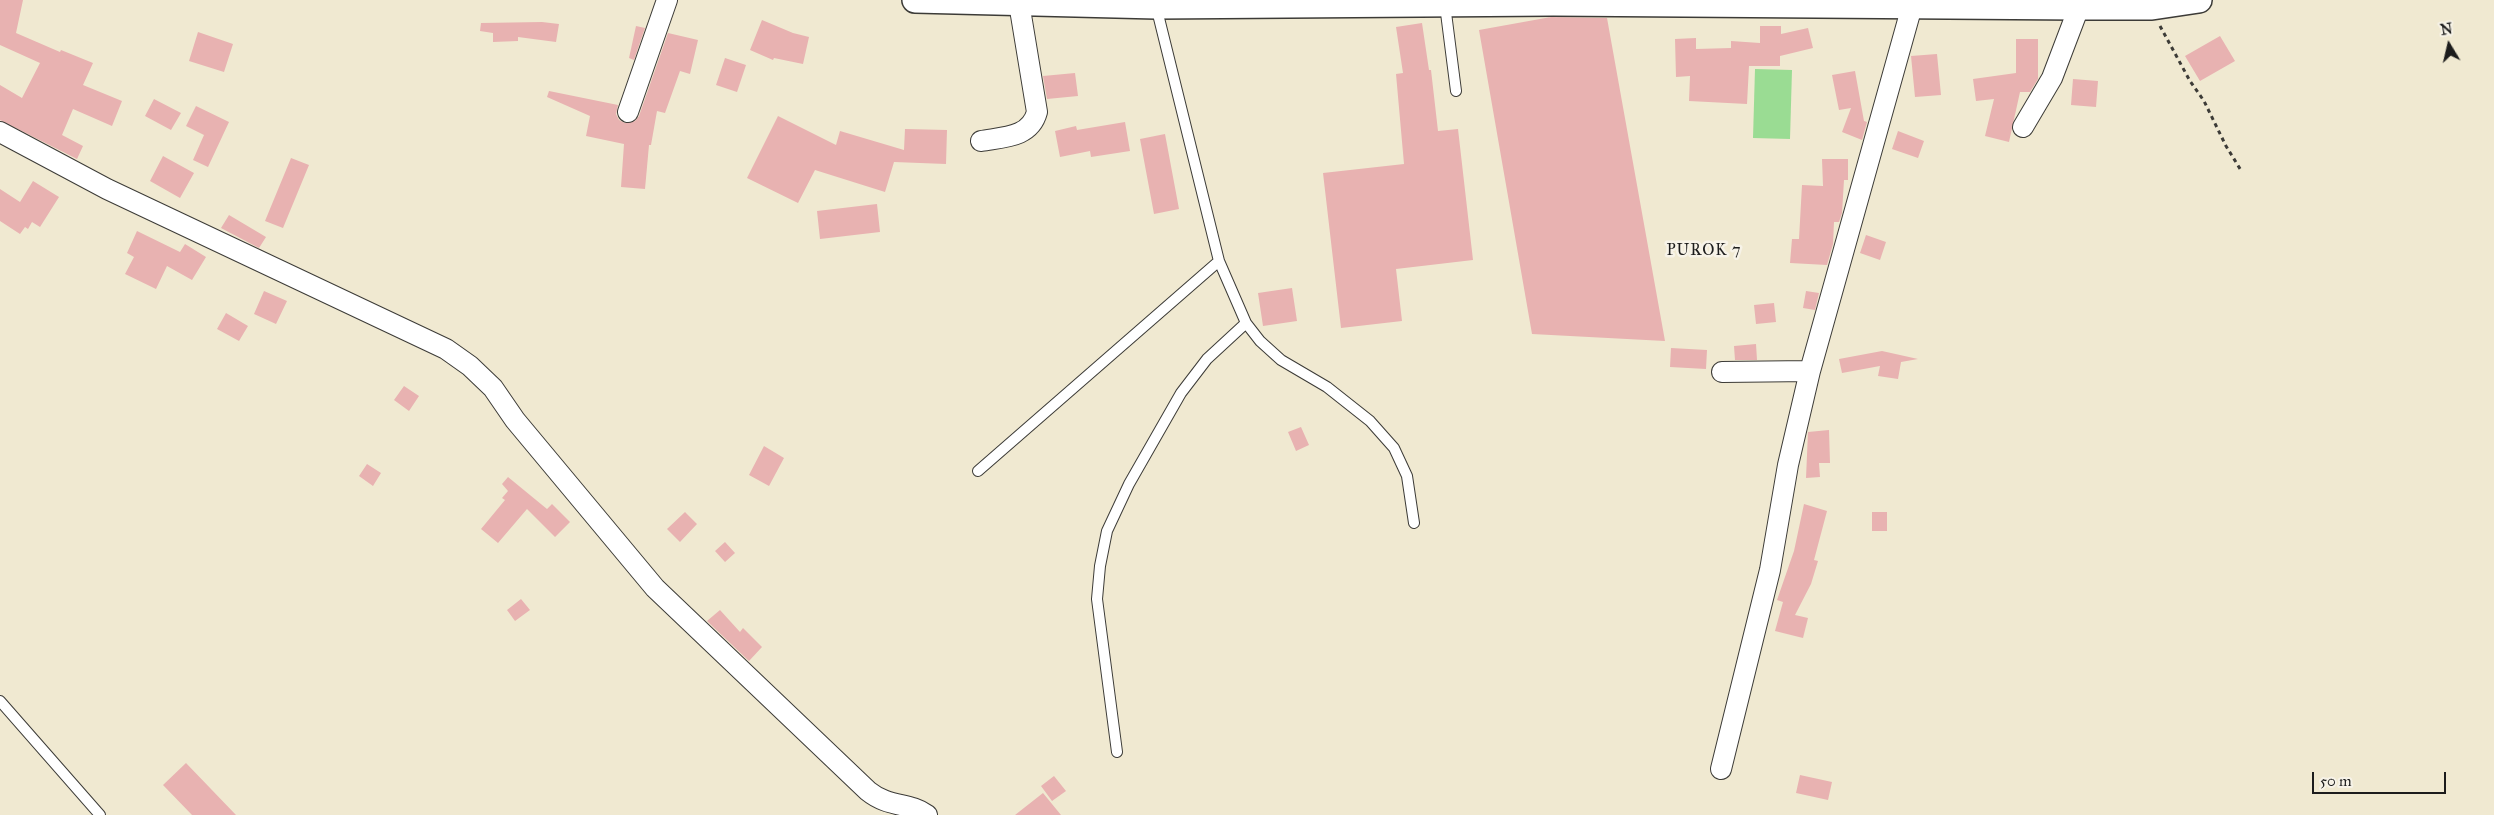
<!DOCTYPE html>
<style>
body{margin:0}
#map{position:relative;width:2494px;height:815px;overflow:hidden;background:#f0e9d1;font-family:"IM FELL Great Primer",serif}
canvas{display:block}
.north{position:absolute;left:2424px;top:20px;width:50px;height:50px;-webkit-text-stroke:4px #f7f3e8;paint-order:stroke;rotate:351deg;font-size:14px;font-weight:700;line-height:20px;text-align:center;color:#1c1c1c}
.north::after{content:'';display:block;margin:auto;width:18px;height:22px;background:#1c1c1c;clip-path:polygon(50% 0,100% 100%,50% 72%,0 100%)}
.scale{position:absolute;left:2312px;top:772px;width:134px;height:22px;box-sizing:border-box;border:2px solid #1c1c1c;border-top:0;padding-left:6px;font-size:15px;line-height:18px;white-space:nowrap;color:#1c1c1c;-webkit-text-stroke:4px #f7f3e8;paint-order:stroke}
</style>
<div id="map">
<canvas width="2494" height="815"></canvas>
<div class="north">N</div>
<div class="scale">50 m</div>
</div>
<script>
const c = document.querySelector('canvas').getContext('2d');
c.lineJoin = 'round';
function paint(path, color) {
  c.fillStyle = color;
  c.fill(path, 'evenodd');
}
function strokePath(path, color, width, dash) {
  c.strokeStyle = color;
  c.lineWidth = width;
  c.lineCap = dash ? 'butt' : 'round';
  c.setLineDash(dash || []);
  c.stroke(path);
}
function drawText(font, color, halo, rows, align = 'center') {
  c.font = font + ' "IM FELL Great Primer",serif';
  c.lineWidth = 5;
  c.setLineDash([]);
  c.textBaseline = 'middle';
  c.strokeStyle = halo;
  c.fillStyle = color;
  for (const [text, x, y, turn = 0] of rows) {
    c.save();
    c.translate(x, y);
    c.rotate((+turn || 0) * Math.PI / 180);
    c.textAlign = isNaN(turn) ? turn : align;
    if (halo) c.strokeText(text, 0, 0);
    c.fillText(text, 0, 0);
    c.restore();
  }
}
paint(new Path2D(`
 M1755,69L1792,70L1790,139L1753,138Z`), '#9adc93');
paint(new Path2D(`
 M0,0H23L16,33L60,52L61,50L93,63L83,85L122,101L112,126L73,109L62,135L83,146L77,159L0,120V85L22,98L40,63L0,45Z
 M1551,17L1607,18L1665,341L1532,334L1479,30Z
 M762,20L793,33L809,37L803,64L774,58L773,60L750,50Z
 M542,22L559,24L556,42L518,37V41L493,42V33L480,31L481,23Z
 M1422,23L1429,70H1431L1438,131L1458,129L1473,260L1396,269L1402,321L1341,328L1323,173L1404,164L1396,74L1403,73L1396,27Z
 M636,26L645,28L634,60L629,58Z
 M1760,26H1781V34L1808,28L1813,48L1780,56V66H1749L1747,104L1689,101L1690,76L1676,77L1675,39L1696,38V49L1731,48V41L1760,43Z
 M198,32L233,44L224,72L189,61Z
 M668,33L698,40L690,74L680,71L665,113L657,111L651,145H649L645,189L621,187L624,144L586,136L590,116L547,97L549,91L618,105L616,114L619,120L625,123L635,121L639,116Z
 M2220,36L2235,61L2200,81L2185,56Z
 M2016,39H2038V79L2030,92H2020L2009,142L1985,136L1994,99L1976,101L1973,79L2016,73Z
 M1937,54L1941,95L1915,97L1911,56Z
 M725,58L746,65L737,92L716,85Z
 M1855,71L1864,121L1867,122L1862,140L1842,132L1851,108L1839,110L1832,75Z
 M1075,73L1078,96L1047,99L1043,76Z
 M2073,79L2098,81L2096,107L2071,105Z
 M154,99L181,113L171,130L145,116Z
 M196,106L229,122L208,167L193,160L204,135L186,126Z
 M778,116L836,145L840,131L904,150L905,129L947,130L946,164L894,162L885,192L815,170L798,203L747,178Z
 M1125,122L1130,151L1091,157L1090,151L1060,157L1055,131L1076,126L1077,130Z
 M1898,131L1924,141L1918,158L1892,149Z
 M1165,134L1179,209L1154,214L1140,139Z
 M163,156L194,173L180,198L150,181Z
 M291,158L309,165L283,228L265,221Z
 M1822,159H1848V180H1844L1842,213L1839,222H1834L1833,244L1827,265L1790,263L1792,239H1799L1802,185L1823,186Z
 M33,181L59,197L40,227L32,222L28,229L25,227L20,234L0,221V189L20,202Z
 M877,204L880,232L820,239L817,211Z
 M229,215L266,237L259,248L221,228Z
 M137,231L180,252L185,244L206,257L192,280L167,266L156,289L125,274L134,257L127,253Z
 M1866,235L1886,242L1880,260L1860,253Z
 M1292,288L1297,321L1263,326L1258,293Z
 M264,291L287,301L276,324L254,314Z
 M1806,291L1819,293L1815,310L1803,308Z
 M1774,303L1776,322L1756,324L1754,305Z
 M226,313L248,326L239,341L217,329Z
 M1756,344L1757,360H1735L1734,346Z
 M1671,348L1707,350L1706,369L1670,367Z
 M1882,351L1918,359L1901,362L1898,379L1878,376L1880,366L1842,373L1839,359Z
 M404,386L419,396L409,411L394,400Z
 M1301,427L1309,445L1296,451L1288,432Z
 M1829,430L1830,463H1819L1820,477L1806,478L1808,432Z
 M764,446L784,458L769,486L749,475Z
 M367,464L381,473L373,486L359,476Z
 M508,477L547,509L552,504L570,522L555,537L527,509L498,543L481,529L505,500L502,498L508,491L502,484Z
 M1804,504L1827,511L1814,560L1818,561L1811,584L1795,615L1808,618L1803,638L1775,631L1783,602L1777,600L1794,551Z
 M685,512L697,524L680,542L667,529Z
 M1872,512H1887V531H1872Z
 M725,542L735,553L725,562L715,551Z
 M521,599L530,610L515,621L507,610Z
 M720,610L740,632L743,628L762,647L749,661L707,621Z
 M186,763L236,815H192L163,785Z
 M1800,775L1832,782L1828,800L1796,793Z
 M1054,776L1066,791L1052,801L1041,786Z
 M1043,793L1061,815H1015Z`), '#e8b2b1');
const service = new Path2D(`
 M1445,5L1456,91
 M1156,6L1219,261L1246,323L1260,341L1281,360L1327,387L1370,421L1394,448L1407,476L1414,523
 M978,471L1219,261
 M0,701L100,815
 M1117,752L1097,599L1100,566L1107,531L1129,484L1181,393L1207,359L1246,323`);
const minor = new Path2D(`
 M628,112L667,0
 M2023,127L2052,78L2079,7
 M0,132L107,189L446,349L470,366L493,388L515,420L655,588L868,791C889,808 909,802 927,815
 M981,141C1003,137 1030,138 1037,112L1019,3
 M1722,372L1810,371
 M1721,769L1770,570L1788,465L1810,371L1912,6`);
const tertiary = new Path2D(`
 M915,0L1156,6L1553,3L2079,7H2152L2199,0`);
strokePath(service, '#3c3b37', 12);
strokePath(minor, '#3c3b37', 22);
strokePath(tertiary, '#3c3b37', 28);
strokePath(new Path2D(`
 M2160,26L2190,81L2204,101L2226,146L2242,172`), '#3c3b37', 3, [4, 4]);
strokePath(service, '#fff', 10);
strokePath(minor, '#fff', 20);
strokePath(tertiary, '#fff', 25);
c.letterSpacing = '1px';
drawText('16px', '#1c1c1c', '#f7f3e8', [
 ["PUROK 7",1704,251]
]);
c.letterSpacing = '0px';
</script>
